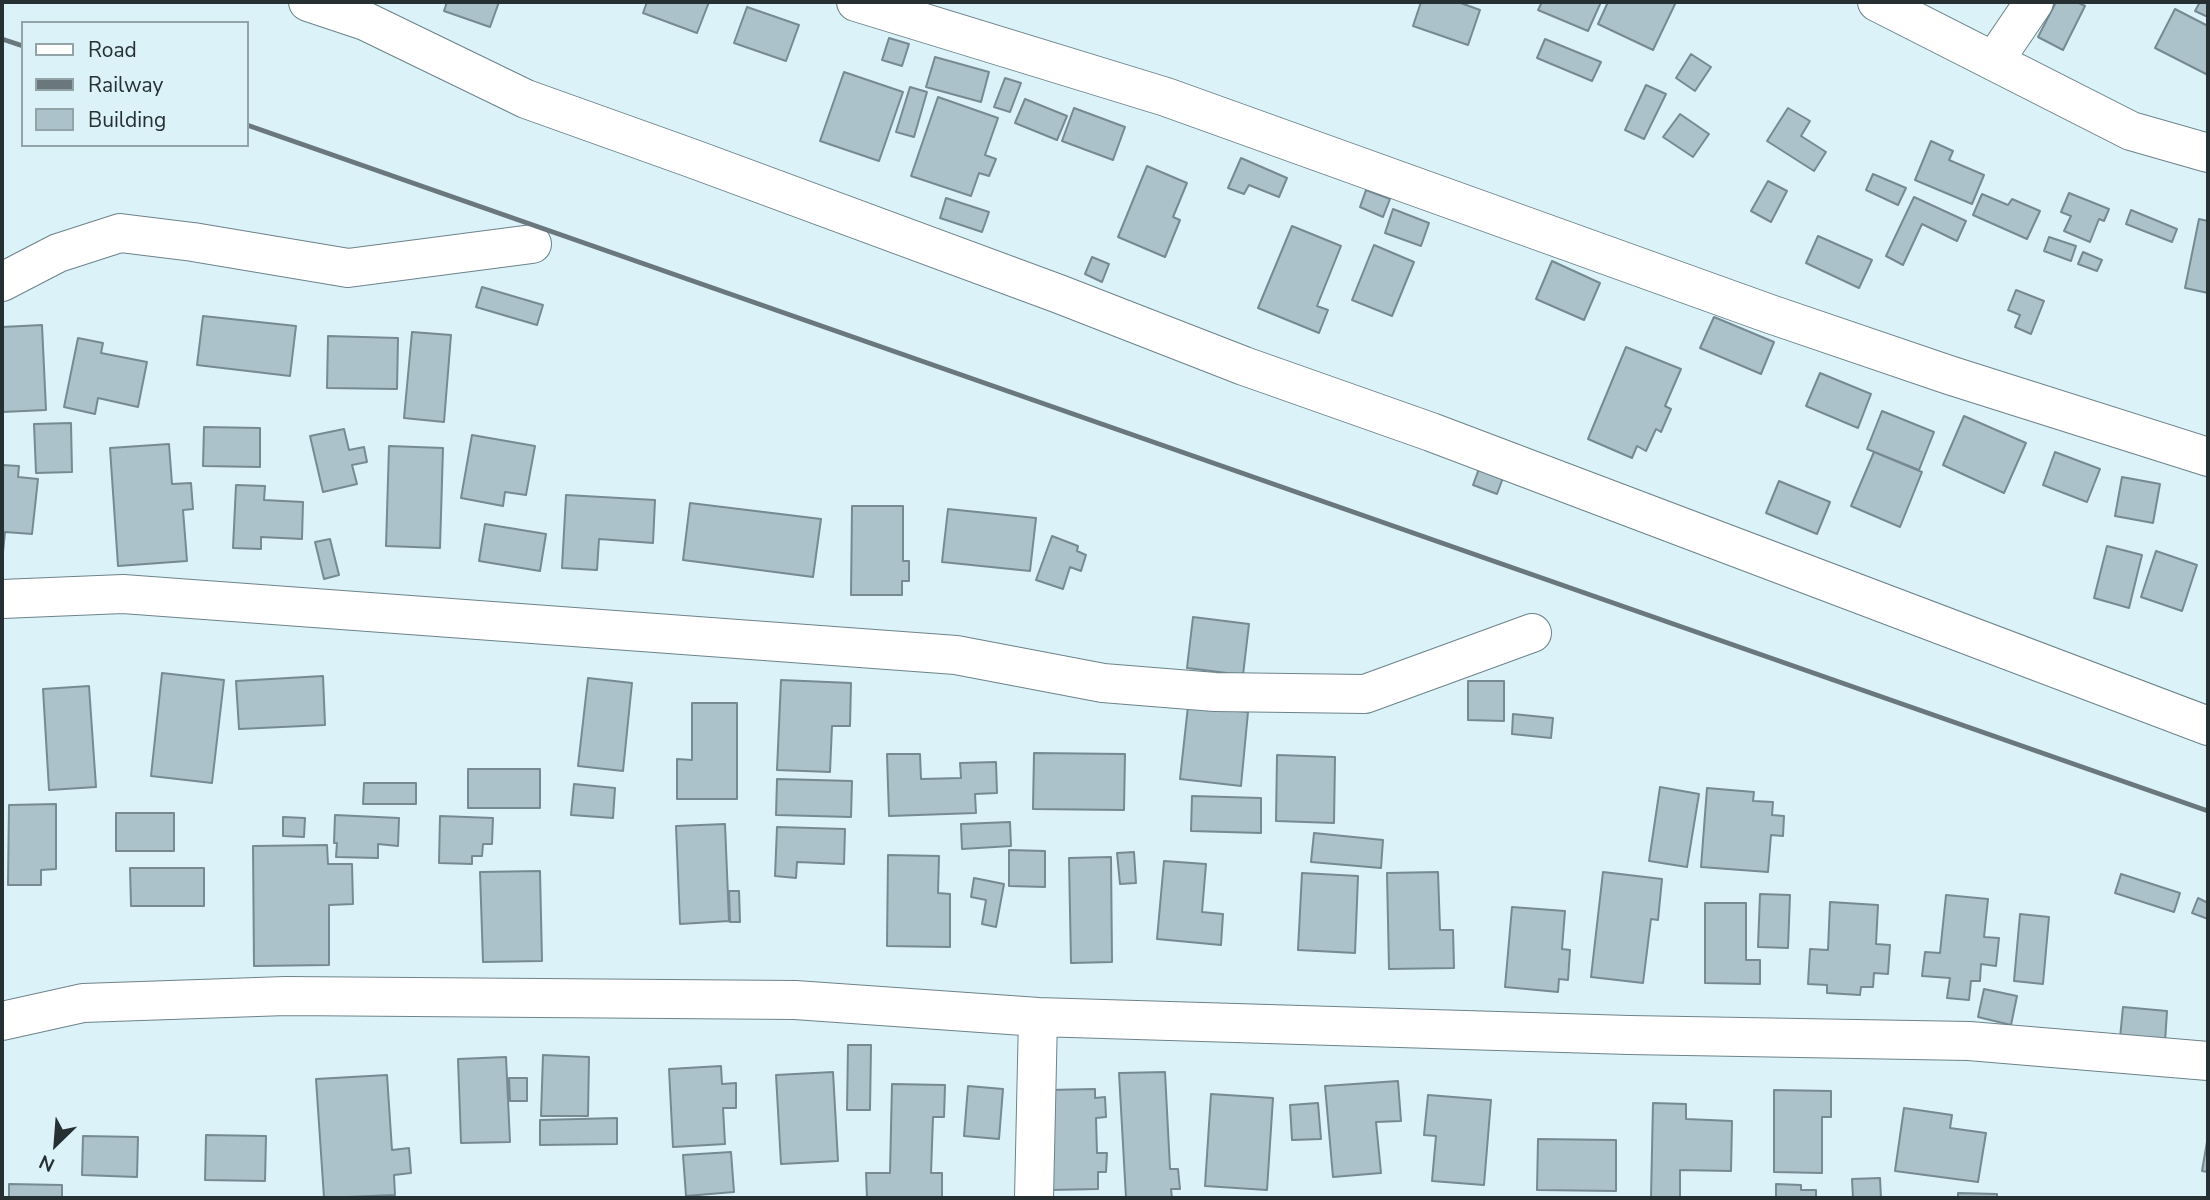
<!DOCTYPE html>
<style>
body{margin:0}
#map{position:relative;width:2210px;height:1200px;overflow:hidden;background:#dbf2f9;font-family:"Nunito Sans",sans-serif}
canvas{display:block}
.frame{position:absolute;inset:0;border:4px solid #262f32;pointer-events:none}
.legend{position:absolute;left:21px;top:21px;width:228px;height:126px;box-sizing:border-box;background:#dbf2f9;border:2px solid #93a4a9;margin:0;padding:9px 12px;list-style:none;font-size:21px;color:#262f32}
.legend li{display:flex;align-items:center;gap:14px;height:35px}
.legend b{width:35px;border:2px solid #93a4a9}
.north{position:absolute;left:21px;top:1109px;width:70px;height:70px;-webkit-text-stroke:5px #dbf2f9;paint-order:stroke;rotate:205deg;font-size:19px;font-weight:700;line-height:28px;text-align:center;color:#262f32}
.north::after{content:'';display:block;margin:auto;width:24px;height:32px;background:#262f32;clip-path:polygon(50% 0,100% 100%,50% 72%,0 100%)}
</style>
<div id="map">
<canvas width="2210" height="1200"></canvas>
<div class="frame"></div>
<ul class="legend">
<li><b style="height:9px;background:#fff"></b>Road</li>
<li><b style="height:9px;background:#6a787d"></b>Railway</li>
<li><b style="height:19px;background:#acc2ca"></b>Building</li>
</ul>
<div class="north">N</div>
</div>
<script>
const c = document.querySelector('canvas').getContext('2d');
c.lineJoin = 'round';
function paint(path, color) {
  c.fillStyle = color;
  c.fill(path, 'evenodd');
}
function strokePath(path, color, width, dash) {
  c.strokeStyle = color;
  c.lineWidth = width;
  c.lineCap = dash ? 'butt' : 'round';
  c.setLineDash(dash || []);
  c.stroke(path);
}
const building = new Path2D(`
 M447,2H499L490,27L444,11Z
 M647,2H709L697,33L643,13Z
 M1421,2H1458L1480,10L1468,45L1413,26Z
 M1542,2H1601L1588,31L1538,10Z
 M1608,2H1676L1653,50L1598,24Z
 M2056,2H2077L2085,6L2063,50L2038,37Z
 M2200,2H2208V17L2195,11Z
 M747,7L799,25L786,61L734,43Z
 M2175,9L2208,26V75L2155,48Z
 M889,38L909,44L902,66L882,60Z
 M1545,39L1601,62L1592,81L1537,58Z
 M1691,54L1711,67L1695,91L1676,78Z
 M935,57L989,72L981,102L926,87Z
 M844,72L903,92L879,161L820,141Z
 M1005,78L1021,83L1010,112L994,107Z
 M1646,85L1666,94L1644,139L1625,130Z
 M910,87L927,92L914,137L896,132Z
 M938,97L998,118L985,155L996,159L989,176L979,173L971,196L911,176Z
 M1025,99L1067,116L1057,140L1015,123Z
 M1074,108L1125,127L1113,160L1062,141Z
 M1788,108L1810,121L1801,136L1826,152L1814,171L1767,141Z
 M1680,114L1709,134L1693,157L1663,137Z
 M1931,141L1953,151L1949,160L1984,175L1972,204L1915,180Z
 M1241,158L1287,178L1279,197L1249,185L1244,194L1228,188Z
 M1147,166L1187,183L1173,217L1180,220L1165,257L1118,237Z
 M1873,174L1906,188L1898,205L1866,190Z
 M1768,181L1787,191L1771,222L1751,211Z
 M1366,190L1390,199L1383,217L1360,207Z
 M2069,193L2109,209L2104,221L2099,219L2090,242L2064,231L2071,216L2061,212Z
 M1982,194L2008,205L2012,199L2040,211L2027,239L1973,215Z
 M1914,197L1966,221L1957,241L1922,224L1903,265L1886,256Z
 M946,198L989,212L982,232L940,218Z
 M1393,209L1429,223L1421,246L1385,233Z
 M2131,210L2177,229L2172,242L2126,224Z
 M2199,219L2208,221V293L2185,288Z
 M1292,226L1341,246L1317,306L1328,310L1319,333L1258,308Z
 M1818,236L1872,260L1859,288L1806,263Z
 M2049,237L2076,246L2071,261L2044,251Z
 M1374,245L1414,262L1392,316L1352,300Z
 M2083,252L2102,260L2097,271L2078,264Z
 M1092,257L1109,264L1102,282L1085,274Z
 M1552,261L1600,283L1584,320L1536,299Z
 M482,287L543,305L537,325L476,307Z
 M2016,290L2044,301L2031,334L2015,327L2020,315L2008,310Z
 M203,316L296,326L290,376L197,365Z
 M1714,317L1774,342L1761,374L1700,348Z
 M42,325L46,410L2,412V327Z
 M412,332L451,335L444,422L404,418Z
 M328,336L398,338L397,389L327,388Z
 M78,338L103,343L101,353L147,362L138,407L98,398L95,414L64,407Z
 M1626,347L1681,369L1665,406L1671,409L1661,432L1656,429L1646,451L1637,446L1632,458L1588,439Z
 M1820,373L1871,394L1858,428L1806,406Z
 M1882,411L1934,432L1919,470L1867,449Z
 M1964,416L2026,443L2004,493L1943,465Z
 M71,423L72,472L36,473L34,424Z
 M204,427L260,428V467L203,466Z
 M344,429L349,450L364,447L367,462L352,465L357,484L323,492L310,436Z
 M472,435L535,446L526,495L505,492L503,506L461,498Z
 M169,444L172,484L191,483L193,509L183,510L187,561L118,566L110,448Z
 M389,446L443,448L440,548L386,546Z
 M1874,452L1922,472L1900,527L1851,506Z
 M2055,452L2100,469L2087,502L2043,485Z
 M2,465L19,466L18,477L38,479L32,534L5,532L2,562Z
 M1480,466L1504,475L1497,494L1473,485Z
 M2122,477L2160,484L2153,523L2115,516Z
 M1779,481L1830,502L1817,534L1766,513Z
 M236,485L265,486L264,500L303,502L302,539L261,537V549L233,548Z
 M566,495L655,500L653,543L599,539L597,570L562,568Z
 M690,503L821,519L813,577L683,560Z
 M852,506H903V561H909V581H902V595H851Z
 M948,509L1036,518L1030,571L942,562Z
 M485,524L546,534L540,571L479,561Z
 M1052,536L1078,546L1077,551L1086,555L1081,571L1070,567L1063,589L1036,580Z
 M330,539L339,575L324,579L315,542Z
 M2107,546L2142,555L2129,608L2094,598Z
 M2156,551L2197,565L2182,611L2141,597Z
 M1193,617L1249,624L1243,675L1187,668Z
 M162,673L224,680L212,783L151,776Z
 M323,676L325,725L239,729L236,681Z
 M588,678L632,683L623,771L578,766Z
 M781,680L851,683L850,726H832L830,772L777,770Z
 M1468,681H1504V721L1468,720Z
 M89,686L96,787L49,790L43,689Z
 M692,703H737V799H677V759L692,760Z
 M1188,706L1248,712L1241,786L1180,779Z
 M1513,714L1553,718L1551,738L1512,734Z
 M1034,753L1125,754L1124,810L1033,809Z
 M887,754H920L921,779L961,778L960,763L996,762L997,793L975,794L976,813L889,816Z
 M1277,755L1335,757L1334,823L1276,821Z
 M468,769H540V808H468Z
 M777,779L852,781L851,817L776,815Z
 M364,783H416V804H363Z
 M574,784L615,788L613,818L571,815Z
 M1660,787L1699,794L1687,867L1649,861Z
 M1707,788L1754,792L1753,801L1773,802L1772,815L1784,816L1783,836L1771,835L1768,872L1701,867Z
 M1192,796L1261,798V833L1191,831Z
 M56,804V869L41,870V885H8L9,805Z
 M116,813H174V851H116Z
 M335,815L399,818L398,846L378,844V858L336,857L337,843H334Z
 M440,816L493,818L492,844H483L482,856H472V864L439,863Z
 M283,817L305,818L304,837L283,836Z
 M1010,822L1011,846L962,849L961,824Z
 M725,824L729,921L680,924L676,826Z
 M777,827L845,829L844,864L797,862L796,878L775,876Z
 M1314,833L1383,840L1381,868L1311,862Z
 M327,845L328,864H352L353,904L329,905V965L254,966L253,846Z
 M1009,850L1045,851V887L1009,886Z
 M1134,852L1136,883L1120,884L1117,853Z
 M888,855L939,856L938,893L950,894V947L887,946Z
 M1111,857L1112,962L1071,963L1069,858Z
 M1164,861L1206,864L1202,912L1223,914L1221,945L1157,939Z
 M130,868H204V906H131Z
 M540,871L542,961L483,962L480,872Z
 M1438,872L1440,930H1453L1454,968L1389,969L1387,873Z
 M1603,872L1662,879L1658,920L1651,919L1643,983L1591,977Z
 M1302,873L1358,876L1355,953L1298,950Z
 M2121,874L2180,893L2174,912L2115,893Z
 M974,878L1004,884L996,927L982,924L986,900L971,897Z
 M729,891H739L740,922H730Z
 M1760,894L1790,895L1788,948L1758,947Z
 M1946,895L1988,899L1984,937L1999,938L1996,966L1981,964L1980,981H1971L1969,1000L1947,998L1950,978L1922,976L1925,952L1940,953Z
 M2198,898L2208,903V919L2192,913Z
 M1830,902L1878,905L1876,944L1890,945L1888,974L1874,973L1873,987H1861L1860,995L1827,993V985L1808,984L1810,949L1828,950Z
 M1705,903H1746V960H1760V984L1705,983Z
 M1512,907L1565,911L1562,949L1570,950L1568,980L1559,979L1558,992L1505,987Z
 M2020,914L2049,917L2043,984L2014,981Z
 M1984,989L2017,996L2011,1025L1978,1017Z
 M2123,1007L2167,1011L2165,1042L2120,1038Z
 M848,1045H871L870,1110H847Z
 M543,1055L589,1057L588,1116H541Z
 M506,1057L510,1142L461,1143L458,1059Z
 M721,1066L722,1084L736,1083V1108H723L725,1144L673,1147L669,1069Z
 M833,1072L838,1161L781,1164L776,1075Z
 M1165,1072L1170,1169H1178L1180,1189H1171L1172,1198H1126L1119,1073Z
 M387,1075L392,1150L409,1148L411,1173L394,1175L395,1195L324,1198L316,1079Z
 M509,1078H527V1101H510Z
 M1398,1081L1401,1121L1376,1122L1381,1173L1333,1177L1325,1086Z
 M892,1084L945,1085L944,1117H933L931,1173H942V1198H867L866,1173H890Z
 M968,1086L1003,1089L999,1139L964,1136Z
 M1095,1089V1098L1105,1097L1106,1117L1096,1118L1097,1153H1107L1106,1172H1098V1189L1050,1190L1047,1090Z
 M1774,1090L1831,1091V1117H1822V1173L1774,1172Z
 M1211,1094L1273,1098L1267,1190L1205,1186Z
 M1428,1095L1491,1100L1484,1185L1432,1181L1436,1136L1424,1135Z
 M1318,1103L1321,1139L1292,1140L1290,1105Z
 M1653,1103L1686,1104V1119L1732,1121L1731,1171L1680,1170V1198H1651Z
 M1904,1108L1952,1115L1950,1128L1986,1133L1978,1182L1895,1171Z
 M617,1118V1144L540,1145V1120Z
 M206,1135L266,1136L265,1181L205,1180Z
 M83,1136L138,1137L137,1177L82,1175Z
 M2208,1136V1172L2202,1171Z
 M1538,1139L1616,1140V1191L1537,1190Z
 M731,1152L734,1192L686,1196L683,1155Z
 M1880,1178L1881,1198H1853L1852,1179Z
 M9,1184L62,1185V1198H9Z
 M1776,1184L1801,1185V1190H1816V1198H1776Z
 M1958,1193L1997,1194V1198H1958Z`);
paint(building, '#acc2ca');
strokePath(building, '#758a91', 2);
const minor = new Path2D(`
 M308,2L365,21L526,99L691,158L1059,294L1244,366L1431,432L2208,726
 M856,2L1166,97L1770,314L1949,375L2208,457
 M1877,2L2131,131L2208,153
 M1994,61L2034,2
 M2,282L58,253L120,233L193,242L348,268L532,244
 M2,599L123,594L956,655L1103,683L1215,692L1365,694L1532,633
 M2,1021L83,1003L286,996L795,1000L1038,1017L1629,1035L1969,1041L2208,1061
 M1034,1198L1038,1017`);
strokePath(minor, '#6d8289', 40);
strokePath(minor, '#fff', 38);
strokePath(new Path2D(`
 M2,39L23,46
 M247,125L2208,811`), '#6a787d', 5);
</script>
